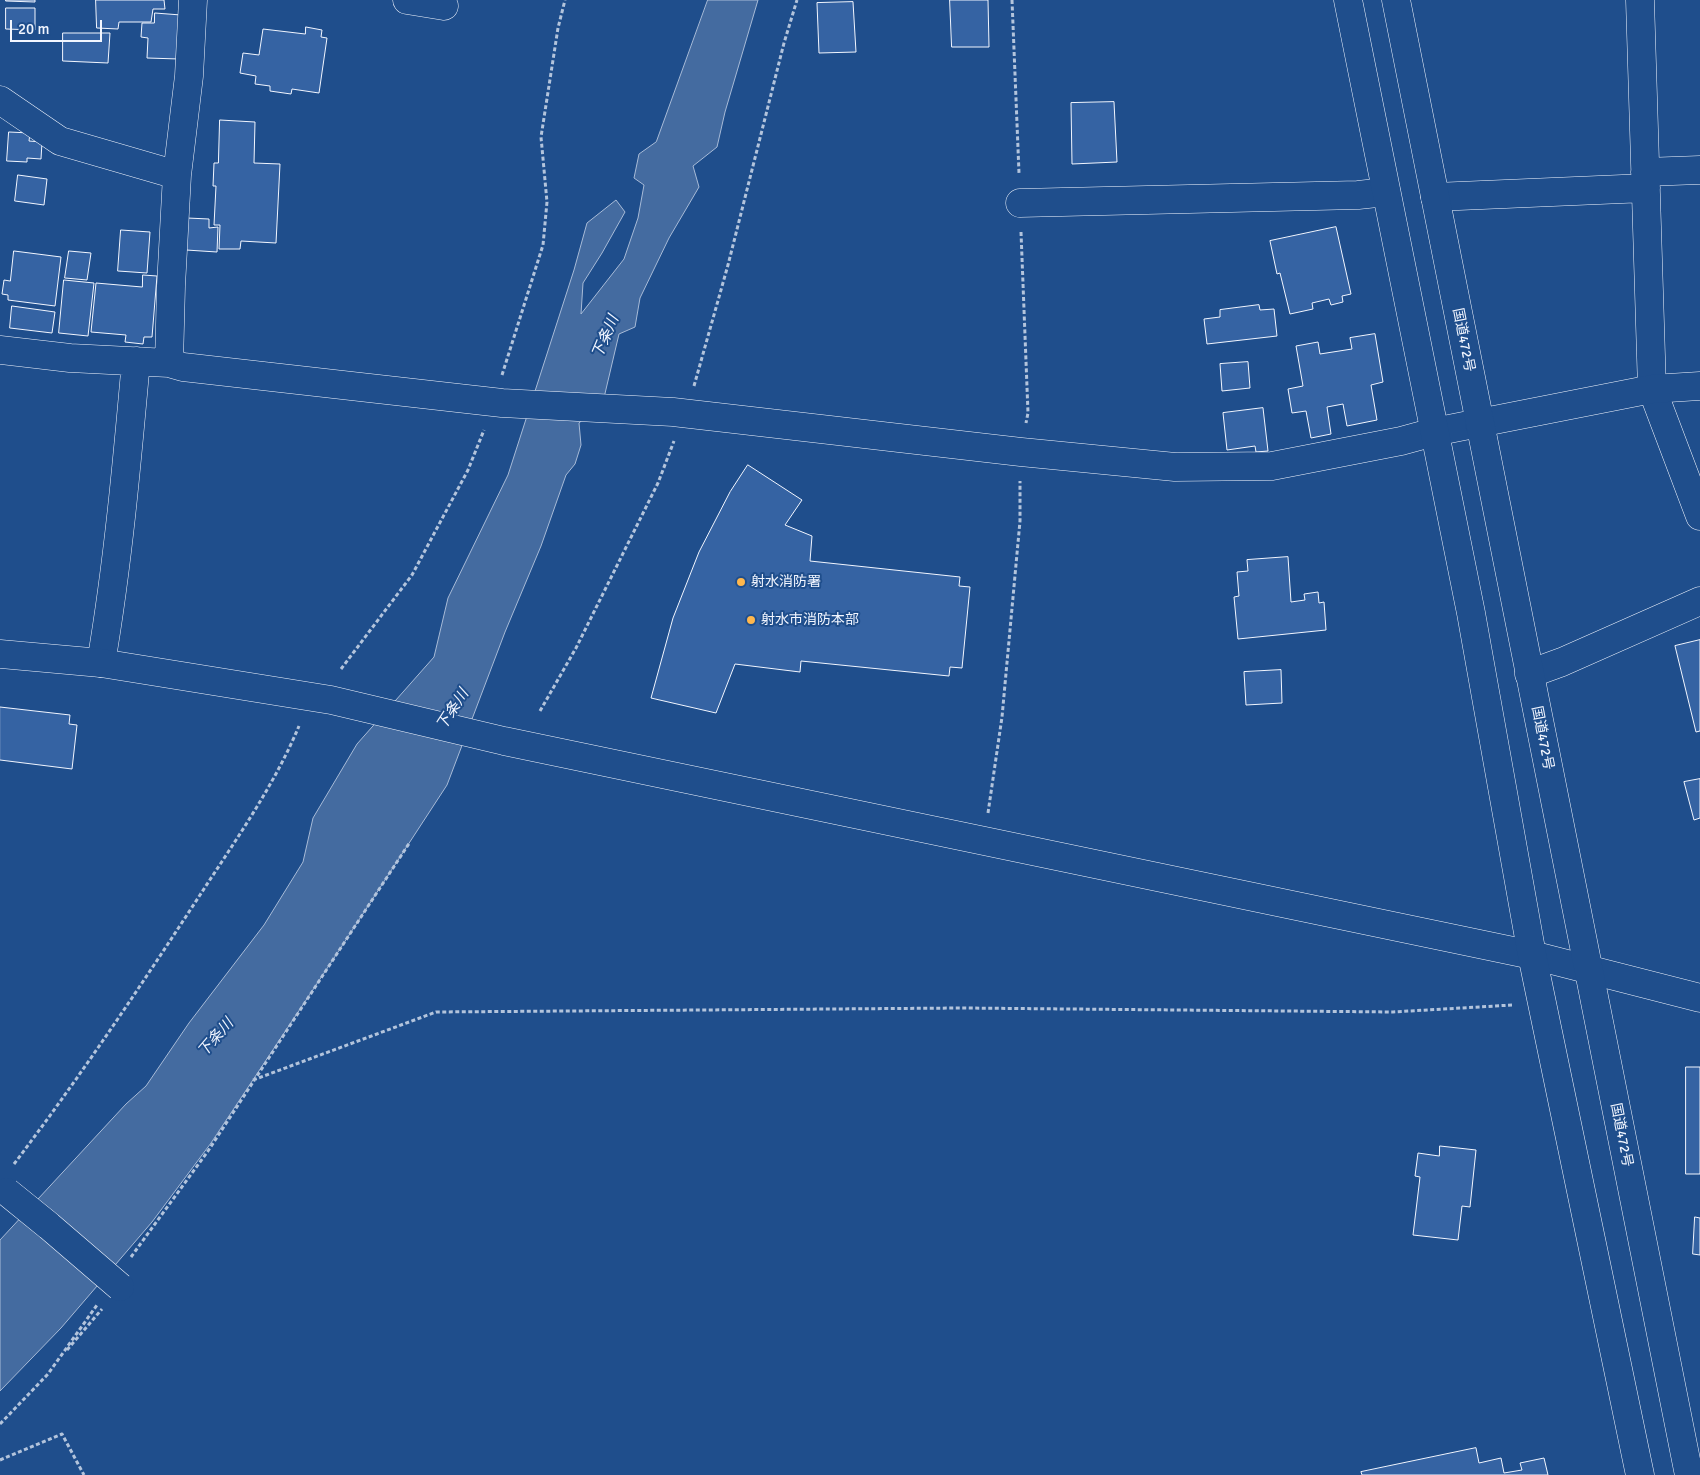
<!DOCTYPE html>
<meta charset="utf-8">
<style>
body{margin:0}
#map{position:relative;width:1700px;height:1475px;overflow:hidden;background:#1f4e8c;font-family:Signika,sans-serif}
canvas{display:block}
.scale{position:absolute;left:10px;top:20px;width:92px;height:22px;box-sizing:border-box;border:2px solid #f2f6ff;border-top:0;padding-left:6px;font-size:15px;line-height:18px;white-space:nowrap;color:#f2f6ff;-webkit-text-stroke:4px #1f4e8c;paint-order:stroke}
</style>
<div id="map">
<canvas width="1700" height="1475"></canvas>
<div class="scale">20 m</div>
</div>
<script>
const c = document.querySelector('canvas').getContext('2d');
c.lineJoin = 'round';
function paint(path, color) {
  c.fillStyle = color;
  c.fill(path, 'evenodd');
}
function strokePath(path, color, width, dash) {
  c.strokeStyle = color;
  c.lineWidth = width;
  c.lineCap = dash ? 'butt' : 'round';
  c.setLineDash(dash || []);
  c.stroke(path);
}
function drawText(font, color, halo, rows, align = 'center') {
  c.font = font + ' Signika,"Noto Sans JP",sans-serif';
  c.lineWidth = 4;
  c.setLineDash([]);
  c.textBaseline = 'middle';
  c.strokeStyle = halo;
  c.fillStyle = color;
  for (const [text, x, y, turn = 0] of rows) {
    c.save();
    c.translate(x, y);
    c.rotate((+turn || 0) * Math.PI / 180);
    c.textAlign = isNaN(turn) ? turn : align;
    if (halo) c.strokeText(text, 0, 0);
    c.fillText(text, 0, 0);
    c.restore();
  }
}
const water = new Path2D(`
 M708,0H758L725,112L717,147L693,166L699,187L669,238L640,298L635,327L619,334L603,402L579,423L581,445L575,464L566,475L541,546L505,632L447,785L340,949L211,1143L152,1222L61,1328L0,1391V1240L126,1104L146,1086L189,1023L264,925L303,862L313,818L357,744L434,657L448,598L508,475L574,270L587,223L616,200L625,212L602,253L583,283L581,314L624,259L638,218L644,185L634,178L639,154L656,142Z`);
paint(water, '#446ba0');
strokePath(water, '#a8bbd7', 1);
const building = new Path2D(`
 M6,0H35V2L6,1Z
 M96,0H164L165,9H153L151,22H119L118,29L97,28Z
 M950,0H988L989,47H952Z
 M853,2L856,52L819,53L817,3Z
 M6,8H35V30L6,29Z
 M155,13L181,15L179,59L147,58L148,38L141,37L142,23H154Z
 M306,27L322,30L321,37L327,38L319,93L292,89L291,94L270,91V86L255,84L256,76L240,73L243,53L259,55L263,29L305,34Z
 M63,33H110L108,63L63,61Z
 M1114,102L1117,162L1072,164L1071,103Z
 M220,120L255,122L254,163L280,164L276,243L241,241L240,249H219L220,225H214L216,186H213L214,163H218Z
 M9,132L30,133L29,141L42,142L41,159L27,158V162L7,161Z
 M18,175L47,179L44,205L15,201Z
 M187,218L209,219V228L218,227L217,252L186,250Z
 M1336,227L1351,294L1342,296L1343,302L1331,305L1329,299L1312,303L1313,309L1290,314L1280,273L1277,274L1270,241Z
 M121,230L150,232L147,273L118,271Z
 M14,251L61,257L55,306L8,300V295L2,294L4,280L10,281Z
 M69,251L91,253L87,280L65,278Z
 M143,275L157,276L152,337H144L143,344L125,342L126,335L91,332L96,283L142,287Z
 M64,280L94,283L88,336L59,333Z
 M1259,305L1260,310L1274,309L1277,336L1207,344L1204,319L1220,317V310Z
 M12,306L55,312L52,333L10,328Z
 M1375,334L1383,382L1371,385L1377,420L1347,426L1343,404L1327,407L1331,434L1311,438L1306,411L1292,413L1288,389L1303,386L1296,346L1318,342L1320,354L1352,349L1350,338Z
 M1248,362L1250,388L1222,391L1220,364Z
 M1263,408L1268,451L1256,452L1255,446L1227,450L1223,413Z
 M748,465L802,500L785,525L812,536L810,561L960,577L959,586L970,587L962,668L950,667L949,676L801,661L800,672L735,664L716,713L651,698L673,618L699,552L730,492Z
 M1288,557L1291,602L1305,600L1304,594L1318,592L1319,603L1324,602L1326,630L1238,639L1234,597L1239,596L1237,572L1248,571L1247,560Z
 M1700,640V731L1696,732L1675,646Z
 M1281,670L1282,703L1246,705L1244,672Z
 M0,707L70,715L69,724L77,725L72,769L0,760Z
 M1700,779V818L1694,820L1684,782Z
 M1686,1067H1700V1174H1686Z
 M1440,1146L1476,1150L1470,1207L1462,1206L1458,1240L1413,1235L1420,1177L1415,1176L1418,1153L1439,1156Z
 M1695,1217L1700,1218V1255L1693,1254Z
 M1476,1448L1479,1463L1501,1458L1504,1473L1522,1470L1520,1463L1544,1458L1548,1475H1362L1361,1472Z`);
paint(building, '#3563a3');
strokePath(building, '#f2f6ff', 1);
const street = new Path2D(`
 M407,0L444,6
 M1640,0L1652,389L1700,516
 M0,100L60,141L177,175
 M1645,172L1700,170
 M1435,197L1646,188
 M1020,203L1358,195L1386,192
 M0,350L70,358L169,363L183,367L502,403L673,412L1021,452L1175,467L1272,466L1401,441L1434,432L1479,423
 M169,363L171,286L177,175L189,76L193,0
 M101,663C118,563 127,462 136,361
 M1529,674L1562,662L1700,601`);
const secondary = new Path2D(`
 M1479,423L1652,389L1700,386
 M0,654L101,663L331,700L504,741L1532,955L1700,998`);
const highway = new Path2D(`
 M1348,0L1471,613L1532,955L1640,1475
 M1396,0L1689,1475`);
strokePath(street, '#f2f6ff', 29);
strokePath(secondary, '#f2f6ff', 29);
strokePath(highway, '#f2f6ff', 29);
strokePath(new Path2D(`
 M1012,0L1019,173
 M1021,232L1028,413L1026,423
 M502,375L543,245L547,202L541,137L558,28L565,0
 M694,386L728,265L784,43L797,0
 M341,669L412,575L468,470L484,430
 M540,711L576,648L658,483L674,441
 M988,813L1002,717L1020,521V481
 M253,1080L436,1012L963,1008L1393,1012L1512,1005
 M14,1164C80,1077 140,987 200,895C235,841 274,786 299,726
 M131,1257L208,1151L410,842
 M67,1350L102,1309
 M0,1424L48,1374L97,1305
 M0,1460L62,1434L84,1475`), '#b3c4dc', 3, [4, 2.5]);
strokePath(street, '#1f4e8c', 28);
strokePath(secondary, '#1f4e8c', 28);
strokePath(highway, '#1f4e8c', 28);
const streetBridge = new Path2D(`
 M7,1192L49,1226L120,1287`);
strokePath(streetBridge, '#f2f6ff', 29, []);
strokePath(streetBridge, '#1f4e8c', 28);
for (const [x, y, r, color] of [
 [741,582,5,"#ffb74d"],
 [751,620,5,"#ffb74d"]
]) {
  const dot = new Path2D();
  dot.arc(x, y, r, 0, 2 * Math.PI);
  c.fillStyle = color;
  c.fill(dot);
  strokePath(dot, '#1f4e8c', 2);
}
drawText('14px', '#f2f6ff', '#1f4e8c', [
 ["国道472号",1463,340,79],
 ["国道472号",1542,738,79],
 ["国道472号",1621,1135,79]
]);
drawText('14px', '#f2f6ff', '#1f4e8c', [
 ["射水消防署",751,582],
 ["射水市消防本部",761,620]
], 'left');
drawText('italic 15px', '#f2f6ff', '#1f4e8c', [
 ["下条川",606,337,-67],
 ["下条川",453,710,-57],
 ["下条川",216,1038,-49]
]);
</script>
